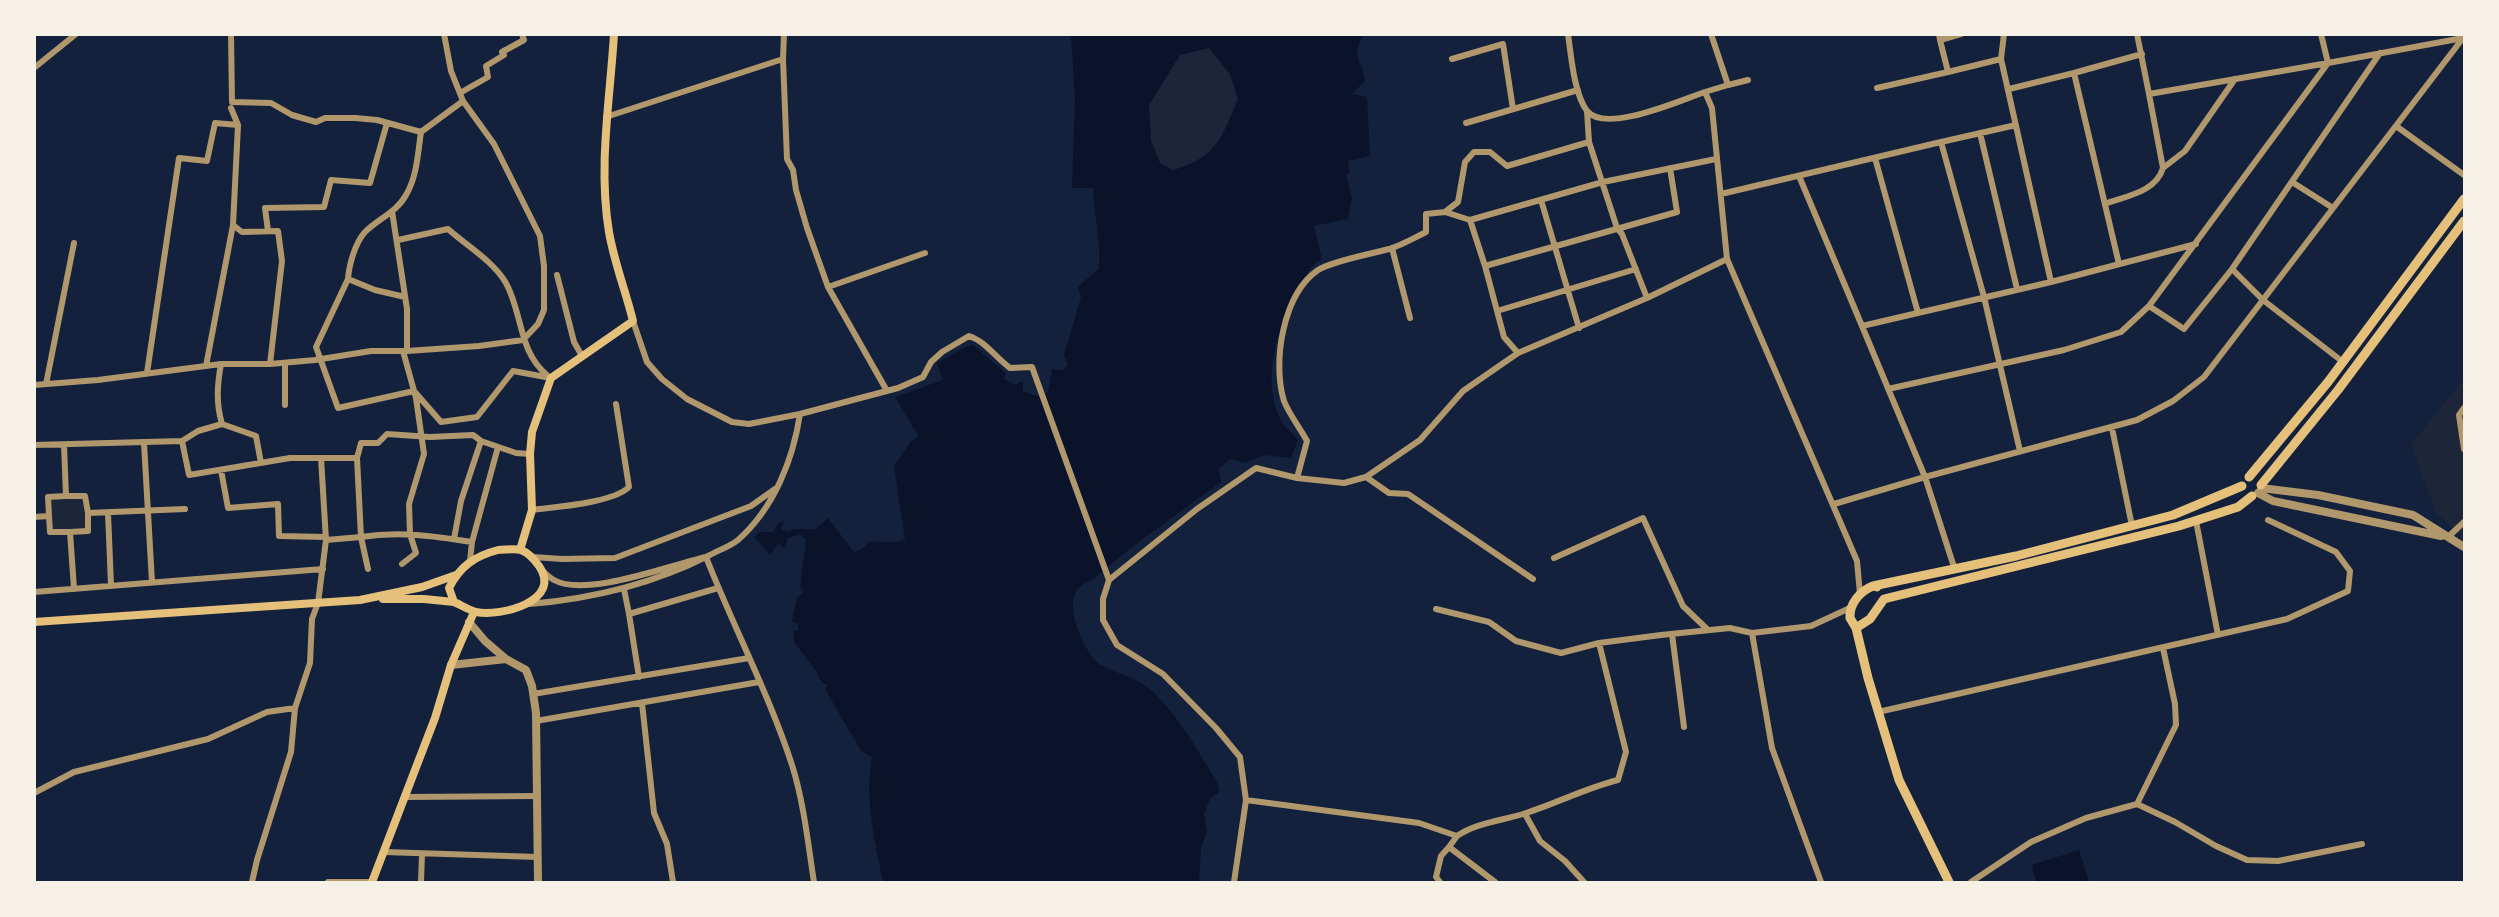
<!DOCTYPE html>
<style>
body{margin:0}
#map{position:relative;width:2499px;height:917px;overflow:hidden;background:#14213d;font-family:Spectral,serif}
canvas{display:block}
.frame{position:absolute;inset:0;border:36px solid #f6f1e7;pointer-events:none}
</style>
<div id="map">
<canvas width="2499" height="917"></canvas>
<div class="frame"></div>
</div>
<script>
const c = document.querySelector('canvas').getContext('2d');
c.lineJoin = 'round';
function paint(path, color) {
  c.fillStyle = color;
  c.fill(path, 'evenodd');
}
function strokePath(path, color, width, dash) {
  c.strokeStyle = color;
  c.lineWidth = width;
  c.lineCap = dash ? 'butt' : 'round';
  c.setLineDash(dash || []);
  c.stroke(path);
}
paint(new Path2D(`
 M1208,48L1230,74L1238,99C1221,138 1216,158 1173,170L1160,163L1151,141L1149,105L1180,55Z
 M2464,378V541L2436,512L2411,445Z
 M83,499L86,529L53,530L51,500Z`), '#1d2539');
paint(new Path2D(`
 M1071,35H1363C1350,61 1362,57 1365,81L1352,94L1367,97L1370,156L1348,161L1350,173L1346,174L1352,198L1348,219L1314,226L1322,259C1309,266 1305,277 1297,290C1278,326 1261,379 1280,419C1284,427 1293,434 1298,440L1291,458L1263,455L1245,463L1230,459L1219,469L1221,482C1179,513 1136,542 1097,576C1091,581 1083,583 1078,589C1063,604 1085,656 1101,665C1117,674 1136,677 1150,689C1178,714 1198,751 1217,782L1219,792L1210,799L1204,814L1207,832L1201,848L1199,882H883C875,842 864,798 872,757L861,751L825,689L828,685L822,683L816,671L794,642V631L798,630V624L792,622L797,597L804,592L800,587L806,540L800,534L788,538L785,548L778,544L770,555L754,537L759,532H773L779,523L784,520L781,529L788,532L794,529H815L828,518L854,552L862,549L868,542C883,540 888,545 905,540L894,466L911,441L919,437L895,397L943,380L937,363L967,346L973,345L1006,373L1004,379L1014,385L1023,381V391L1037,396L1048,392L1052,369L1063,370L1068,365L1064,355L1081,297L1078,287L1099,268C1101,242 1094,215 1093,188H1072L1075,101ZM1209,48L1230,74L1238,99C1222,138 1216,158 1173,170L1160,163L1151,141L1149,105L1180,55Z
 M2079,850L2089,882H2036L2032,865Z`), '#0b132b');
strokePath(new Path2D(`
 M231,34L232,102L271,103L292,115L316,122L325,118H355L377,120L421,132
 M784,34L783,59L787,159L793,170L796,190L807,228L828,287L887,391
 M1568,34C1571,55 1574,94 1587,111C1606,134 1681,100 1705,92L1712,108L1727,259L1857,561L1860,594
 M1939,34L1940,40L1961,34
 M1452,59L1503,44L1513,109
 M34,68L76,34
 M1948,72L2001,59
 M1728,85L1748,80
 M1877,88L1948,72L1940,40
 M2009,89L2074,73
 M1705,92L1728,85L1711,34
 M460,93L488,77L486,66L504,55L502,52L524,40L522,34
 M2149,94L2163,168L2185,151L2235,79
 M1587,111L1589,142L1617,228L1622,234L1647,298
 M606,117L783,59
 M1466,123L1578,90
 M2396,126L2464,175
 M1980,133L2017,289
 M1941,142L2016,125
 M1875,158L1918,313
 M1799,176L1862,326
 M2292,182L2333,208
 M1721,194L1941,142L1984,297L2020,451
 M1541,200L1579,328
 M2105,204C2126,196 2156,192 2163,168
 M392,211L407,309V351
 M1445,212L1458,202L1465,162L1474,152H1490L1507,166L1589,142
 M233,225L242,232L278,231L282,261L270,364
 M268,231L265,208L324,207L331,180L370,183L387,123
 M398,240L448,229C467,246 493,261 506,283C523,314 518,352 548,376
 M1392,248L1410,318
 M2119,264L2074,73L2142,54
 M1485,266L1677,212L1670,168
 M557,275L574,342L582,356
 M348,279L316,347L338,408L414,391L441,422L477,417L513,371L551,378
 M2051,282L2196,244
 M828,287L925,253
 M405,297L375,290L348,279C349,265 355,243 365,232C378,219 397,212 406,195C417,177 418,152 421,132L463,101
 M2149,306L2184,329L2232,269
 M1497,311L1636,269
 M633,321L647,362L662,379L687,399L732,422L749,424L800,414L898,388L923,377L931,362L942,352L969,336C985,341 996,358 1010,368L1032,367L1109,580
 M1518,353L1504,337L1485,266L1470,220L1603,182L1716,159
 M2343,362L2263,300L2232,269L2380,53
 M285,363V405
 M206,366L233,225L238,125L231,108
 M147,373L179,158L207,161L215,123L238,125
 M46,384L74,243
 M34,385L98,380L221,364H270L315,360L371,351H407L479,346L523,340L538,324L544,310V266L540,236L494,144L463,101L451,71L444,34
 M1888,389L2064,350L2121,332L2149,306L2328,63L2149,94L2137,34
 M2464,408L2459,415L2464,449
 M222,424L256,436L261,463
 M2112,428L2132,526
 M182,441L189,475L290,458H357
 M182,441L198,431L222,424C216,403 217,386 221,364
 M144,443L152,582
 M34,445L182,441
 M321,458L326,540
 M221,470L228,508L278,504L279,536L326,537
 M1366,477L1389,493L1408,494L1533,579
 M1297,478L1307,441C1300,428 1289,414 1284,401C1272,362 1283,294 1318,270C1332,261 1371,254 1389,249C1402,245 1414,238 1426,232V214L1445,212L1470,220
 M66,496H85L88,513L185,509
 M1834,504L1925,477L2137,420L2173,401L2204,377L2463,38L2328,63L2321,34
 M532,510C555,507 613,503 629,487L616,404
 M108,513L111,585
 M49,516L50,532H70
 M34,517L49,516L48,497L66,496L64,445
 M2196,521L2218,635
 M2448,537L2464,522
 M454,539L461,501L481,441
 M472,542L498,447
 M533,557L562,559L615,558L751,506L775,489
 M1554,558L1643,518L1683,606L1708,630
 M402,564L416,553L410,534L409,504L424,454L416,398L403,351
 M1954,567L1925,477L1862,326L2051,282L2001,59L2004,34
 M368,569L361,537C399,531 434,536 472,542L470,561
 M543,571C546,574 550,578 554,580C586,598 670,565 706,557C733,626 769,694 792,765C804,803 808,844 814,882
 M74,589L70,532L88,531V513
 M624,589L629,614
 M34,592L323,569
 M529,604C592,599 653,584 710,555C719,550 731,546 738,540C774,508 793,460 800,414
 M1436,609L1489,622L1516,641L1561,653L1599,643L1661,635L1730,628L1752,633L1811,626L1852,607
 M1752,633L1772,748L1821,882
 M1672,634L1684,727
 M639,677L629,614L718,588
 M533,694L749,658
 M642,703L654,813L667,844L673,882
 M1878,712L2287,619L2348,591L2350,571L2336,552L2268,520
 M536,721L759,682
 M34,793L74,772L208,739L267,712L295,708
 M405,797L537,796
 M1246,800L1419,823L1457,836L1449,847
 M2137,804L2176,725L2175,704L2163,648
 M1525,814L1540,841L1565,861L1584,882
 M1457,836C1478,822 1502,821 1526,813C1557,803 1586,788 1618,780L1626,752L1599,643
 M384,852L538,857
 M252,882L257,860L291,752L295,708L310,663L312,619L318,603L326,540L361,537L357,458L361,443H378L387,434L430,437L473,435L481,441L516,453L530,454
 M328,882H371
 M421,882L422,854
 M1234,882L1246,800L1240,757L1216,728L1163,674L1117,645L1103,620V599L1109,580L1197,509L1256,468L1297,478L1344,483L1366,477L1420,440L1463,391L1518,353L1647,298L1727,259
 M1440,882L1436,877L1441,856L1449,847L1495,882
 M1971,882L2031,842L2086,818L2137,804L2175,822L2216,846L2247,860L2278,861L2362,844`), '#b1986c', 6);
strokePath(new Path2D(`
 M2261,488L2318,495L2413,515L2464,547
 M2258,493L2273,501L2441,536
 M469,622L485,641L506,659
 M451,665L506,659L526,670L532,686L536,713L538,882`), '#b1986c', 8);
strokePath(new Path2D(`
 M498,550C505,550 515,548 521,550C529,553 534,559 539,566C563,601 501,617 476,612C469,610 461,605 454,602L449,588C460,566 475,556 498,550Z
 M520,550L532,510L530,454L532,432L551,378L633,321C626,292 614,262 609,232C598,167 610,100 614,34
 M383,599H424L454,602
 M34,622L360,600L422,587L456,575
 M372,882L435,718L451,665L474,612`), '#e5c07b', 8);
strokePath(new Path2D(`
 M2249,477L2328,382L2464,199
 M2261,485L2338,390L2464,221
 M1873,586L2016,556L2173,515L2242,486
 M1877,587L1873,586C1860,591 1849,604 1850,618L1856,628L1868,678L1899,780L1949,882
 M1856,628L1870,619L1884,599L2179,526L2238,507L2252,496`), '#e5c07b', 9);
</script>
